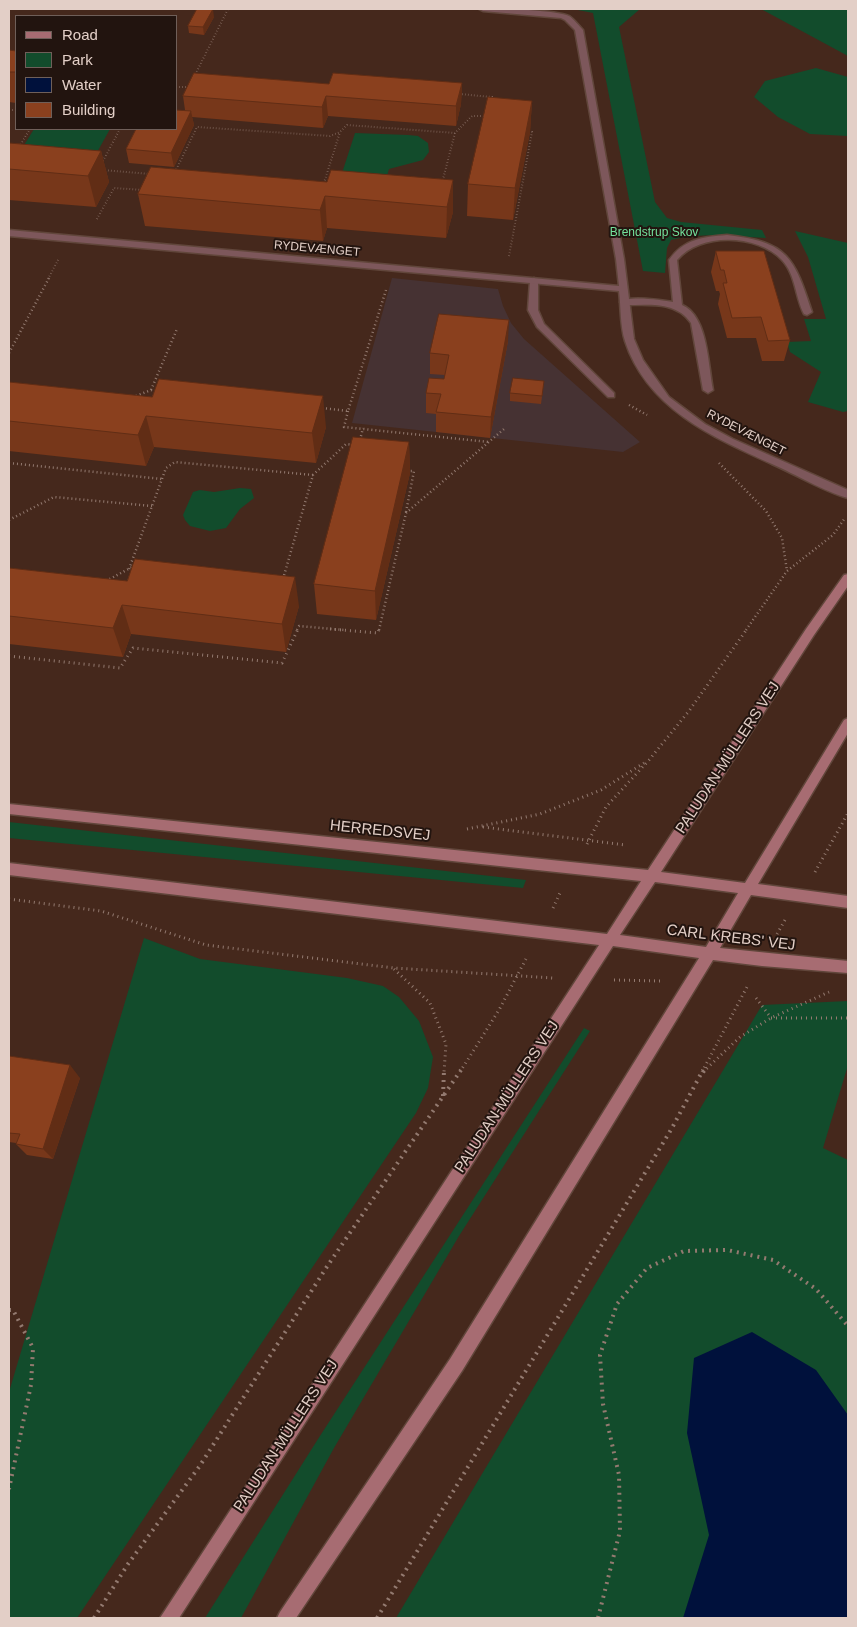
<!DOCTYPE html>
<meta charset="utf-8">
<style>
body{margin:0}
#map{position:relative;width:857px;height:1627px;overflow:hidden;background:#45281c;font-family:Helvetica,sans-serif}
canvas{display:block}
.frame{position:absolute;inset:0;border:10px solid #e3cfc7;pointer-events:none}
.legend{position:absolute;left:15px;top:15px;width:162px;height:115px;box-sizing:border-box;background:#22140f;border:1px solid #6f5f59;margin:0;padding:6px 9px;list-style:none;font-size:15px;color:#e3cfc7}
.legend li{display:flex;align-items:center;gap:10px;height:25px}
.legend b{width:25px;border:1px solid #6f5f59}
</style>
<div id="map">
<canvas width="857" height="1627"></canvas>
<div class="frame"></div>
<ul class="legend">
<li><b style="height:6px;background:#a76c72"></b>Road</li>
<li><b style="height:14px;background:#124c2c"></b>Park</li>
<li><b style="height:14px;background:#00113c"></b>Water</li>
<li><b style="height:14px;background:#8a401e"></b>Building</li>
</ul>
</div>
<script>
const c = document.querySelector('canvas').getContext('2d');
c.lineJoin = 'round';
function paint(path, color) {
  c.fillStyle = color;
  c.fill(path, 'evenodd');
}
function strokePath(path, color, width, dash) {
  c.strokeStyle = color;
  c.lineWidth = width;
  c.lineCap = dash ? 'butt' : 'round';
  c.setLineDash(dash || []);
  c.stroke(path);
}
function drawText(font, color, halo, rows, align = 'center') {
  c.font = font + ' Helvetica,sans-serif';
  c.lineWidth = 4;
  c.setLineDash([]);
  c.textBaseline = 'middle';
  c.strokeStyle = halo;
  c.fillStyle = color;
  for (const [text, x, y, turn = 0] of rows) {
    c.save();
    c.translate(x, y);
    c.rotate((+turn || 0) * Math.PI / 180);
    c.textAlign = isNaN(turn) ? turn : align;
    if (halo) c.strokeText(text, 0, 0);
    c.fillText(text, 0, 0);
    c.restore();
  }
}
paint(new Path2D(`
 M392,278L498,289L503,306L511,323L524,339L640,442L623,452L352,423Z`), '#463233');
paint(new Path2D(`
 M573,9H640L619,27L655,202L667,218L681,222L762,230L766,238C734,236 703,232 671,240L667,248L665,273L643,271L593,13Z
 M761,9H848V56Z
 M816,68L848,77V136L810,134L778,117L754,97L765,81Z
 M34,129H110L95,156L18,155Z
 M355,133L408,135L418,136L428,143L429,152L423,160L389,169L387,176L342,173Z
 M795,231L848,243V411L843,412L808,402L821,372L790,352L787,342L811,341L804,319H826L808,257Z
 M240,488L251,489L254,498L240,509L226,528L210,531L190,526L185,520L183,515L193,492L200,490L214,492Z
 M9,822L526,880L523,888L9,838Z
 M144,938L200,959L347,978L383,986L399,997L419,1021L433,1057L428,1088L416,1113L77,1618H9V1392Z
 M848,1001V1065L823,1148L848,1160V1618H396L762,1005Z
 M584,1028L590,1031L459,1236L334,1448L241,1618H205L318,1439Z`), '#124c2c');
paint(new Path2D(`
 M752,1332L816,1370L848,1415V1616L846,1618H683L709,1535L687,1433L694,1358Z`), '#00113c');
const lane = new Path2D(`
 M727,235C788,242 794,257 812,312L807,315L804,314C795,297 796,275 782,260C758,234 700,232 677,260L682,305C708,316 708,365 713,390L708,393L703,390L691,323C676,301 649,305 625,305L620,302C629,295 662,300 673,302L669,260C684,239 702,237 727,235Z
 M534,278L538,281V310L544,324L614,393V397H608L537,327L528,310L530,281Z`);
const street = new Path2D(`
 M479,9C496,8 556,10 569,16C574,19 579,26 583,30L624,259L634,339L643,360L669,397L705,424L733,439L848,490V498C825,492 795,474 772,464C712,437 647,408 625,341C620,326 621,307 619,291L9,236V230L619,286L616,259L575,30L565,20L561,18L483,11Z`);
const secondary = new Path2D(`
 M848,574V586L814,635L661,872L745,883L844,720L848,718V733L758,884L848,896V908L751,895L720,948L848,961V973L762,966L713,960L462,1371L296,1618H277L280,1612L450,1359L699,958L613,946L179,1618H160L599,945L9,875V863L607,934L641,881L9,814V804L648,870L806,629L844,575ZM655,882L738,893L706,947L620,935Z`);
strokePath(lane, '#61463b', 3);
strokePath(street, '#61463b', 3);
strokePath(secondary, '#61463b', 3);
strokePath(new Path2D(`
 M194,77L228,9
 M176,87H189
 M459,94L492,97L491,102
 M9,110H16
 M19,147L30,129
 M103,161L120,129
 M102,170L151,174
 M175,172L197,127L330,136L340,132L347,125L455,133
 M442,183L455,133L472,116H487
 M323,186L340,132
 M97,219L114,188L144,190
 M509,256L532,132L527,131
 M48,279L58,260`), '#937a70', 2, [0.5, 2.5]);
strokePath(new Path2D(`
 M9,353L49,278
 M151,390L177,329
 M136,396L151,390L156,391
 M629,405L647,415
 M322,408L348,411L386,290
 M348,411L344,427L489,442
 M360,440L363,428
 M9,463L162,479
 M719,463L766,511L782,538L787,571
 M406,512L414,471H407
 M9,520L54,497L152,506
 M129,569L166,468L175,462L313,475
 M283,579L313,475L346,444L354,445
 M106,581L136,565
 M297,630L299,626L344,630
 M379,630L406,513L504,429
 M746,630L787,571L833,535L845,518`), '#937a70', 2.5, [1, 3]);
strokePath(new Path2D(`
 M330,629L378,633L379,629
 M9,656L120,668L133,648L282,663L298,629
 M483,827L625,845
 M467,829L540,814L601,790L644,763
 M587,844L606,807L649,760L689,711L747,629
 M815,872L848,813
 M9,899L101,911L206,945L394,968L553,978
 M553,908L560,893
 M777,934L785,920
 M394,969L430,1003L446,1044L444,1072
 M614,980L660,981
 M756,998L771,1018H848
 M460,1072L499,1010L527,957
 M702,1072L748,985
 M703,1072L740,1037L771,1018L829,992`), '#937a70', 3, [1, 4]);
strokePath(new Path2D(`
 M703,1072L705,1070
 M443,1096L444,1070
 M9,1310H13L33,1348L31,1385L9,1489
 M94,1618L128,1564L199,1467L328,1265L461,1070
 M377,1618L672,1128L703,1070
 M598,1618L620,1531L619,1475L603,1404L600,1355L617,1304L647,1268L684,1251L727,1250L773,1260L816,1289L848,1326`), '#937a70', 4, [2, 5]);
paint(lane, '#7d575b');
paint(street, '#7d575b');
paint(secondary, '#a76c72');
paint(new Path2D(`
 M214,17L204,35L189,33L188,26Z
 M9,50L16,51V103L9,102Z
 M462,83L461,104L456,126L328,116L323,128L192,117L194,125L174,167L129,163L126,149L185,110L183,96L329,84Z
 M532,101L530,132L513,220L467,216L468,184Z
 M9,143L101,151L109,182L96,207L9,200Z
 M453,180V212L446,238L327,228L323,241L145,226L138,194L327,182Z
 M716,251L790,340L784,361H762L756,338H727L718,304L720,294L719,291H716L711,272Z
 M508,341L490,438L436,432V414L426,413V393L444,379L445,375L430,374V353Z
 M9,382L326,427L316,463L154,447L146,466L9,451Z
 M543,389L541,404L510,401V393Z
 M409,442L410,473L376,620L317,614L314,584Z
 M9,568L299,606L286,652L131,634L123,657L9,644Z
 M9,1056L80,1078L53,1159L27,1155L16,1144V1143L9,1142Z`), '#77371a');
paint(new Path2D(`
 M213,9L214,17L204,35L203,27Z
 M462,83L461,104L456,126V106Z
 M326,96L328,116L323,128L322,107Z
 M532,101L530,132L513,220L515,188Z
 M191,111L194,125L174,167L171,153Z
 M101,151L109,182L96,207L88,176Z
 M453,180V212L446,238L447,207Z
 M325,196L327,228L323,241L320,210Z
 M509,320L508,341L490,438L491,417Z
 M323,396L326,427L316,463L312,433Z
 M146,416L154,447L146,466L138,435Z
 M409,442L410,473L376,620L375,591Z
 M295,577L299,606L286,652L282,624Z
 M122,605L131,634L123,657L113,628Z
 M70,1065L80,1078L53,1159L43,1149Z`), '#612d15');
const building = new Path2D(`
 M197,9H213L203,27L188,26Z
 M9,50L16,51V72H9Z
 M194,73L329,84L333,73L462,83L456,106L326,96L322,107L183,96Z
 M488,97L532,101L515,188L468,184Z
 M176,110L191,111L171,153L126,149L136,129H176Z
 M9,143L101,151L88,176L9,169Z
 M151,167L327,182L331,170L453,180L447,207L325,196L320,210L138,194Z
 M716,251H764L790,340L768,341L761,317L732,318L723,283H727L724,270H721Z
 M439,314L509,320L491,417L436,412L441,394L426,393L429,378L444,379L449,355L430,353Z
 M513,378L544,381L542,396L510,393Z
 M159,379L323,396L312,433L146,416L138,435L9,421V382L152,397Z
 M353,437L409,442L375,591L314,584Z
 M135,559L295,577L282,624L122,605L113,628L9,616V568L127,581Z
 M9,1056L70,1065L43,1149L16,1144L20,1134L9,1133Z`);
paint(building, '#8a401e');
strokePath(building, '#612d15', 1);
drawText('12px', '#73e19c', '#22140f', [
 ["Brendstrup Skov",654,233]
]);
drawText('12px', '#e3cfc7', '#22140f', [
 ["RYDEVÆNGET",317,249,5],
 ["RYDEVÆNGET",746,433,27]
]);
drawText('15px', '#e3cfc7', '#22140f', [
 ["PALUDAN-MÜLLERS VEJ",728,758,-57],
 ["HERREDSVEJ",380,831,6],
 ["CARL KREBS' VEJ",731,938,7],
 ["PALUDAN-MÜLLERS VEJ",507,1097,-57],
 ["PALUDAN-MÜLLERS VEJ",286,1436,-57]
]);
</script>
